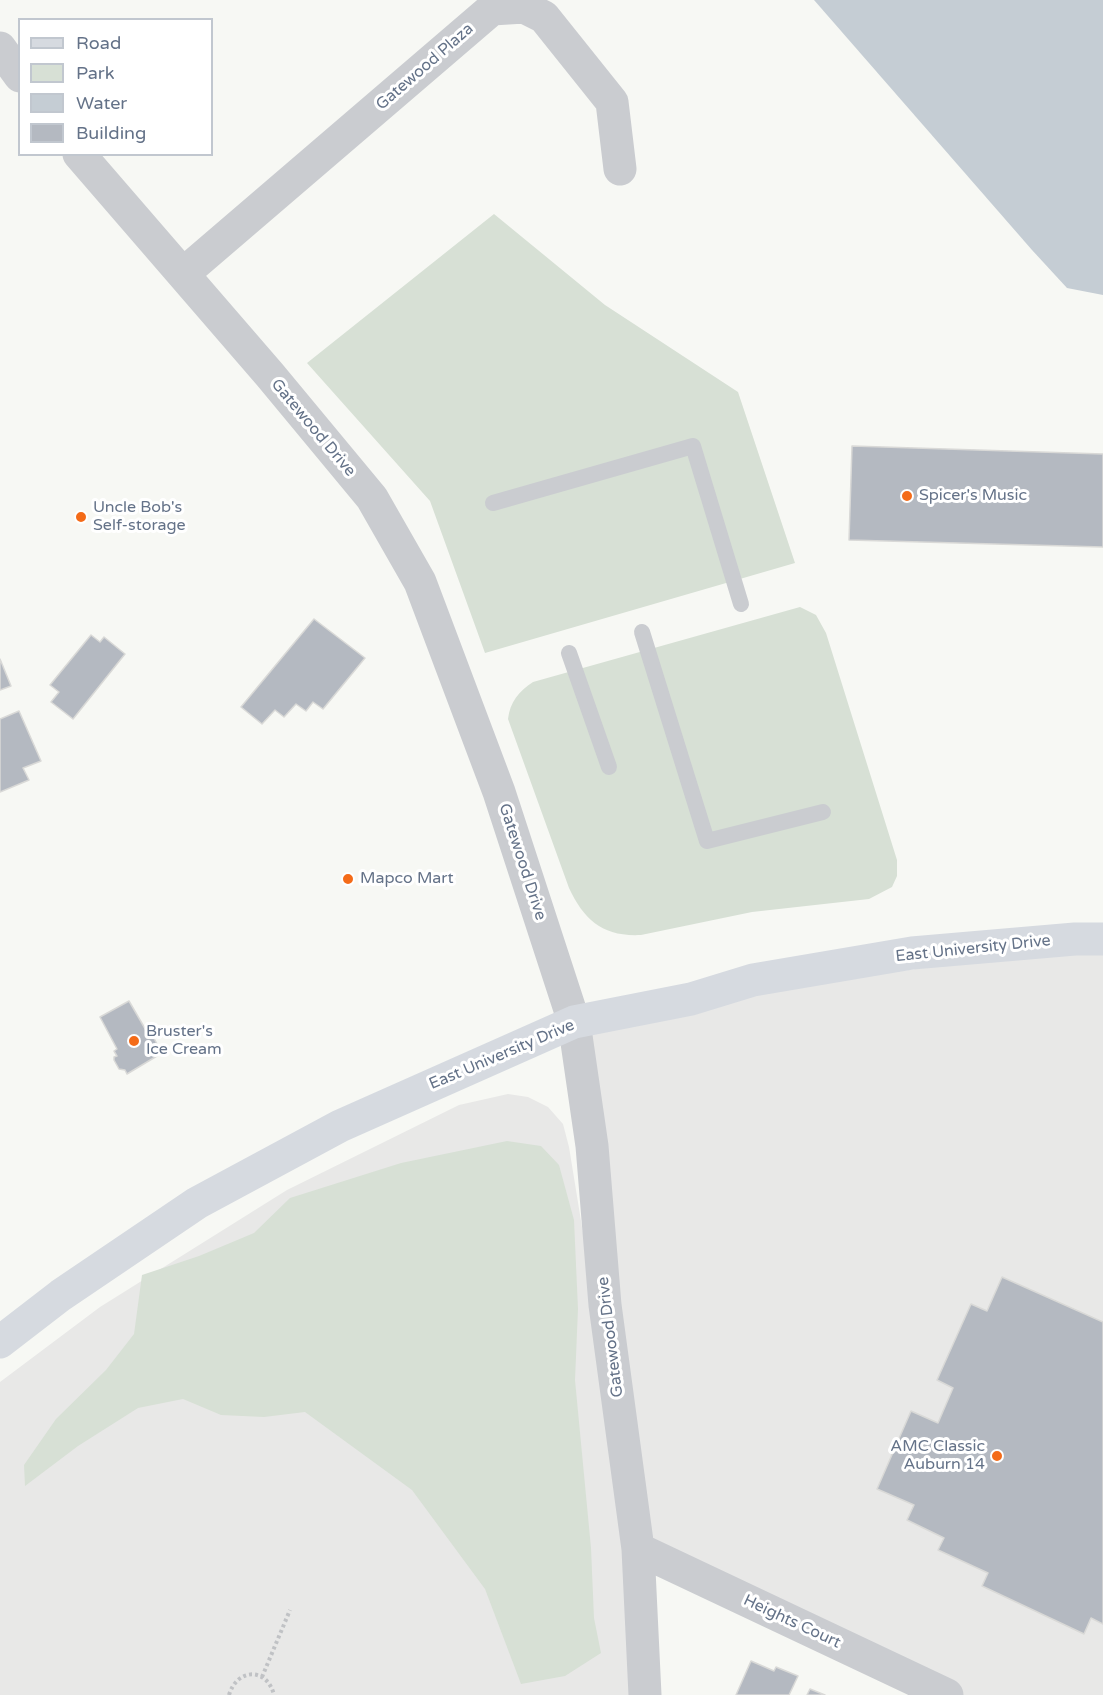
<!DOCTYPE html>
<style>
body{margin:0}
#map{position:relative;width:1103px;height:1695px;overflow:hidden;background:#f7f8f4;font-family:"Varela Round",sans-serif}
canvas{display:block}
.legend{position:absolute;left:18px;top:18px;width:195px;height:138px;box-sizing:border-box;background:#fff;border:2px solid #c1c7cf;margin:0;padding:8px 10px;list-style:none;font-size:18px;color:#647288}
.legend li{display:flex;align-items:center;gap:12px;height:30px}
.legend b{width:30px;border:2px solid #c1c7cf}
</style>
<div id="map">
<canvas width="1103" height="1695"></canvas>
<ul class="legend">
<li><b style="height:8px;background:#d6dae0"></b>Road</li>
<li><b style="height:16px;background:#d7e0d5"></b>Park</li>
<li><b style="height:16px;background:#c5cdd4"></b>Water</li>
<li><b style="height:16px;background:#b4b9c1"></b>Building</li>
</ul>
</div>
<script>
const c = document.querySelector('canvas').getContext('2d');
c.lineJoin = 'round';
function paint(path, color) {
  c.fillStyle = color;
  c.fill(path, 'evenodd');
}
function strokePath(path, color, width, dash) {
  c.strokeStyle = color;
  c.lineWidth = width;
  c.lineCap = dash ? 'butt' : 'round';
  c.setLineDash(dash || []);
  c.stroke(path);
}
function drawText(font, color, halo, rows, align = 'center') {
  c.font = font + ' "Varela Round",sans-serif';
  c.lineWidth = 6;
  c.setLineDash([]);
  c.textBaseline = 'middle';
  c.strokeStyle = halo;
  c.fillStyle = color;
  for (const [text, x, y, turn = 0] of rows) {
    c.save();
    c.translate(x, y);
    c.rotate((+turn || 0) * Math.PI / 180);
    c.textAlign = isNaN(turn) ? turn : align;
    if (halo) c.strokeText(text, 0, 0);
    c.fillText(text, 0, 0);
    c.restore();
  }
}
paint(new Path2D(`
 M1103,944V1695H947L638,1549L574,1022L691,999Z
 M508,1094L528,1097L548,1107L563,1124L569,1147L658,1695H0V1382L100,1307L287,1190L459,1105Z`), '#e8e8e7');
paint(new Path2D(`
 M494,214L605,305L738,392L795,563L485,653L430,501L307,363Z
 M800,607L816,615L826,633L897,860V876L892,887L869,899L752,912L641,935C603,937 584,920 569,888L508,719C510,702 519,691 533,682Z
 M507,1141L541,1146L559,1165L574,1220L578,1309L575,1380L591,1548L594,1618L601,1653L565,1676L521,1684L485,1589L412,1490L305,1412L264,1417L221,1415L183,1399L138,1408L78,1446L25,1486L24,1465L56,1419L106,1370L134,1334L142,1275L199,1256L254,1233L290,1198L401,1163Z`), '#d7e0d5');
paint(new Path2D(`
 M814,0H1103V295L1067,288L1032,250Z`), '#c5cdd4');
const building = new Path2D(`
 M852,446L1103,454V547L849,540Z
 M314,619L365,658L323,709L313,702L306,711L296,704L284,717L275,710L262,724L241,707Z
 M91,635L100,642L104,637L125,654L73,719L51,702L59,692L50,685Z
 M0,659L11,686L0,690Z
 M19,711L41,761L23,768L29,780L0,792V719Z
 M129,1001L147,1032L150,1031L162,1053L127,1074L125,1070L119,1069L114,1060V1057L117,1056L114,1051L117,1049L100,1017Z
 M1002,1277L1103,1322V1624L1091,1618L1084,1634L982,1586L988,1573L938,1550L944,1538L907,1520L914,1505L877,1489L911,1411L938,1423L953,1388L937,1380L971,1304L987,1311Z
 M751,1661L774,1671L776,1667L798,1676L789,1695H736Z
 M810,1689L825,1695H807Z`);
paint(building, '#b4b9c1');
strokePath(building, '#d9d9d7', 1.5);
strokePath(new Path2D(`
 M262,1677L290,1610
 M229,1695C237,1668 267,1667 274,1695`), '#c0c2c5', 4, [3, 3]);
strokePath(new Path2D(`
 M493,503L693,446L741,604
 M642,632L707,841L823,812
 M569,653L609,767`), '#caccd0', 16);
strokePath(new Path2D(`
 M0,48L20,76
 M79,154L270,375L372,498L420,582L499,792L574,1022L592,1146L605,1305L638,1549L645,1695
 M183,274L492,9L524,7L544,17L612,102L620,169
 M638,1549L947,1695`), '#caccd0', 33);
strokePath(new Path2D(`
 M0,1342L61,1295L197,1203L340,1126L574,1022L691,999L753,980L912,953L1075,939H1103`), '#d6dae0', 33);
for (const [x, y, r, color] of [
 [907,496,6,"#f46b18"],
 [81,517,6,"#f46b18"],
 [348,879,6,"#f46b18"],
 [134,1041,6,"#f46b18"],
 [997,1456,6,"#f46b18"]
]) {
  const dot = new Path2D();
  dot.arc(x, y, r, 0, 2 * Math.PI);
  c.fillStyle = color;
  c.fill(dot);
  strokePath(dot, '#fff', 2);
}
drawText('16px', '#647288', '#fff', [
 ["Gatewood Plaza",425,67,-41],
 ["Gatewood Drive",313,428,50],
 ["Gatewood Drive",522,862,72],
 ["East University Drive",973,949,-6],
 ["East University Drive",502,1055,-23],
 ["Gatewood Drive",611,1337,-97],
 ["Heights Court",792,1622,25]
]);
drawText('16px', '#647288', '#fff', [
 ["Spicer's Music",919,496],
 ["Uncle Bob's",93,508],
 ["Self-storage",93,526],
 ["Mapco Mart",360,879],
 ["Bruster's",146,1032],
 ["Ice Cream",146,1050],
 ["AMC Classic",985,1447,"right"],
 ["Auburn 14",985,1465,"right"]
], 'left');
</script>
